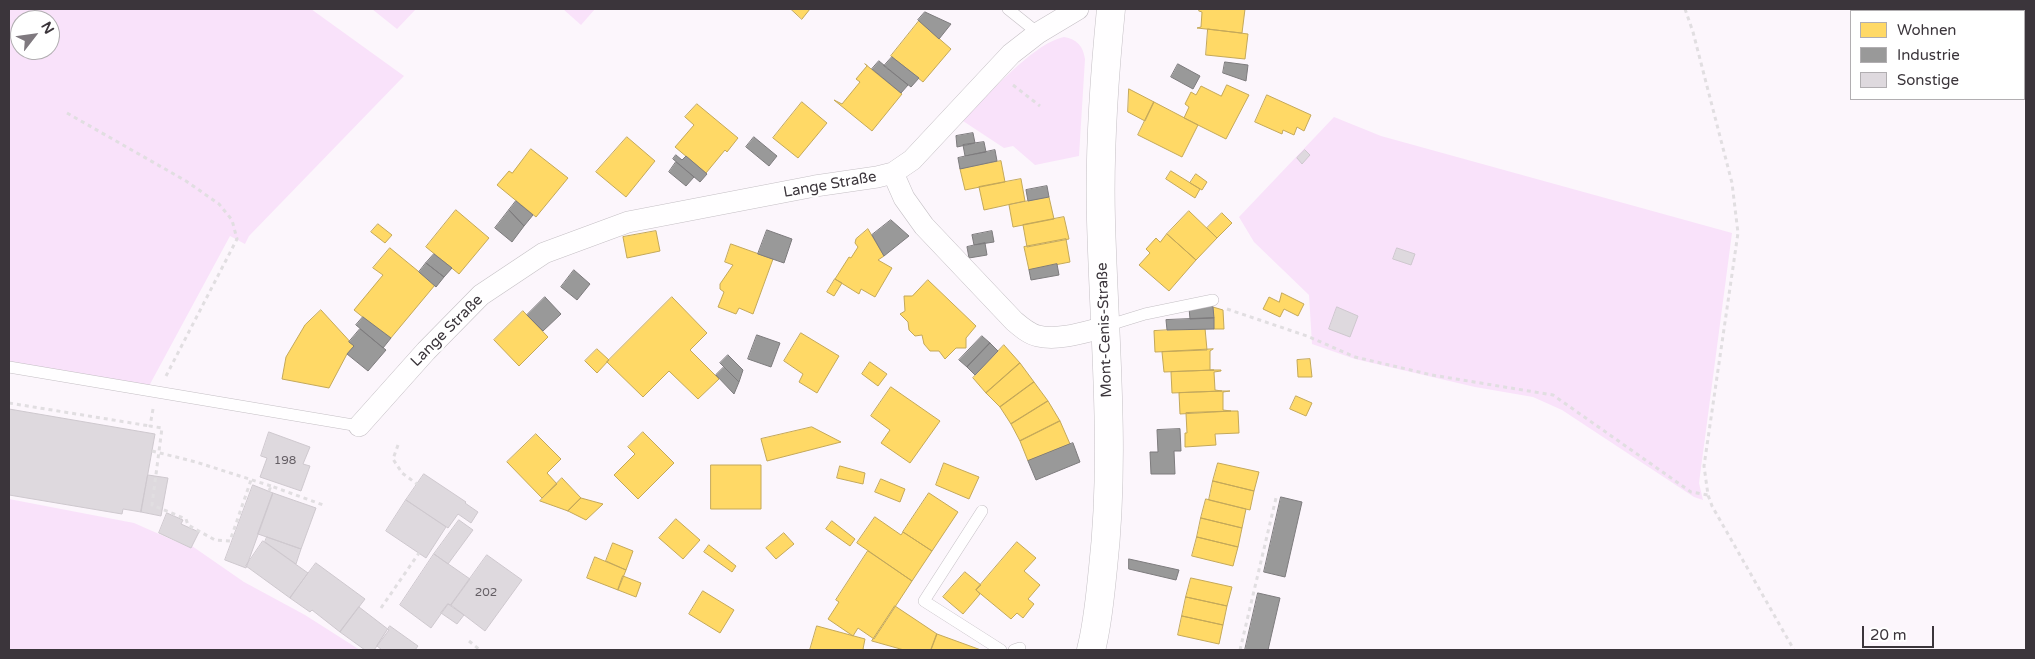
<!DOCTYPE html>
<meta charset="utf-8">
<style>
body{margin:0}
#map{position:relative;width:2035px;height:659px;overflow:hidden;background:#fcf6fc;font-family:"Varela Round",sans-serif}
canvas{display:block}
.frame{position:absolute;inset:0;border:10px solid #3b353b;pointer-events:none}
.legend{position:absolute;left:1850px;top:10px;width:175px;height:90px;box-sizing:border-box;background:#fff;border:1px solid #b1aeb1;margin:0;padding:6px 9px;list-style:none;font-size:15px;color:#3b353b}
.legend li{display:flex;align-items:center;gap:10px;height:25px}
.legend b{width:25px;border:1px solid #b1aeb1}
.north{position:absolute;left:10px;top:10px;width:50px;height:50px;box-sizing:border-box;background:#fff;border:1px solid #b1aeb1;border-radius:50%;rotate:60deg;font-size:14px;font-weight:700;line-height:20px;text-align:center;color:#3b353b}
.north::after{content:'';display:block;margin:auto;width:18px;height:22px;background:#7f797f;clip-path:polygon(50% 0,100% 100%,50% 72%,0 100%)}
.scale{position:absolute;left:1862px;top:626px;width:72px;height:22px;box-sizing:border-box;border:2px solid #3b353b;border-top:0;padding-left:6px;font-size:15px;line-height:18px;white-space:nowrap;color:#3b353b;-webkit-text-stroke:4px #fff;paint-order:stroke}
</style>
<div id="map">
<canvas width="2035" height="659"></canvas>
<div class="frame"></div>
<ul class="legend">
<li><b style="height:14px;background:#ffd966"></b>Wohnen</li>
<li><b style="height:14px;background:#999"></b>Industrie</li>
<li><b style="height:14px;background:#ded9de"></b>Sonstige</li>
</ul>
<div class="north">N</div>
<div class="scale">20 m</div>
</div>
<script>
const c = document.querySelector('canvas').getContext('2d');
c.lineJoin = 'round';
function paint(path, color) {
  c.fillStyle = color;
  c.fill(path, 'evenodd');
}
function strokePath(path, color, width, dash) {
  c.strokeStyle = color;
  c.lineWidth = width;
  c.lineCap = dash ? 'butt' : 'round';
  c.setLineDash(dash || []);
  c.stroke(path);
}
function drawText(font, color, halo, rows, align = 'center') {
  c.font = font + ' "Varela Round",sans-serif';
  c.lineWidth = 5;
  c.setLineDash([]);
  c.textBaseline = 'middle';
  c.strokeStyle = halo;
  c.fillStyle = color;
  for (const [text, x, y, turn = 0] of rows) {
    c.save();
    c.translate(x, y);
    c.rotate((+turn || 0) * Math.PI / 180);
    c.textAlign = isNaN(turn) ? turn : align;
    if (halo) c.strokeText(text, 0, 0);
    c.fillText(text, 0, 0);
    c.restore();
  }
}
paint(new Path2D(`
 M9,9H311L404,76L249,236L245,244L230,236L149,386L9,362ZM20,20H50V50H20Z
 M372,9H416L397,29Z
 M563,9H595L581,25Z
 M1064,37C1077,39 1083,46 1085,59L1079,156L1035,165L1013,146L1004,148L963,121C985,98 1033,43 1064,37Z
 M1334,117L1381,136L1732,233L1699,483L1703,500L1694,497L1562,410L1533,397L1475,387L1355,359L1312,344L1309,295L1254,242L1239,217Z
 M9,499L134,523L191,548L192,546L244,582L305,615L360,650H9Z`), '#f9e2fa');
const homes = new Path2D(`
 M791,9H810L802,19Z
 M1200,9H1245L1242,33L1197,28L1201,27L1202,12L1199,11Z
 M919,21L951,49L923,82L891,56Z
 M1208,29L1248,34L1245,59L1206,55Z
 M865,64L902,94L872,131L834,100L842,104L860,82L856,79L867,66Z
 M1227,85L1249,95L1226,139L1184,118L1189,107L1185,104L1191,92L1196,95L1201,86L1221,96Z
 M1129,89L1154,102L1145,121L1128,112Z
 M1267,95L1311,115L1304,131L1297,127L1294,135L1283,130L1282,134L1255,122Z
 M802,102L827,123L798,158L773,138Z
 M1154,102L1198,125L1182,157L1138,135Z
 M697,104L738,138L727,152L725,150L706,173L675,147L694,125L685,117Z
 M627,137L655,161L626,197L596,172Z
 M531,149L568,178L536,217L497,185L509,171L512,173Z
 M1001,161L1005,182L965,190L960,169Z
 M1171,171L1200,189L1195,198L1166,179Z
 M1196,174L1207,182L1202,190L1190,183Z
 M1021,179L1025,201L984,210L979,187Z
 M1049,197L1054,219L1013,227L1009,205Z
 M456,210L489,238L459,274L426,247Z
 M1189,211L1217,238L1196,260L1167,234Z
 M1222,213L1232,223L1217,238L1207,228Z
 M1064,217L1069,239L1027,247L1023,225Z
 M378,224L392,235L385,243L371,232Z
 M868,229L884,256L878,260L892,268L875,297L861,289L859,294L835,279L849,257L851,258L858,247L855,243L856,239Z
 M656,231L660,251L627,258L623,237Z
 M1167,234L1196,260L1169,291L1139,265L1150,253L1146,249L1156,238L1160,242Z
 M1066,239L1070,262L1029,270L1024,247Z
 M731,244L773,259L753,314L739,308L736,314L718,307L724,292L720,289V284L733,265L725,262Z
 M390,248L435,285L390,339L354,310L383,275L373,268Z
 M835,279L842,283L834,296L827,292Z
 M928,280L976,326L966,338V348H956L945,359L939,351H930L924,344L922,335L915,336L909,330L908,322L900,314L905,311L904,296H912Z
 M1282,293L1304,304L1298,316L1284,309L1280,317L1263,309L1269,297L1279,302Z
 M672,297L707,333L690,350L719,379L698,399L669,371L643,397L607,362Z
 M1213,307L1223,310L1224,329H1214Z
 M321,310L354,346L347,354L329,388L282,379L286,357L305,325Z
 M523,311L548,337L519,366L494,340Z
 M1205,328L1207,350L1155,352L1154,331Z
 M801,333L839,356L817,393L799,382L803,374L784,361Z
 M1004,345L1020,363L986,393L973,378Z
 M597,349L609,360L597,373L585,361Z
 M1213,349L1210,351V370H1214L1164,372L1162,352Z
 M1310,359L1312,377H1298L1297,360Z
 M870,362L887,374L878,386L862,374Z
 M1020,363L1034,382L1000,407L986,393Z
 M1214,370H1221V371L1214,372L1215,390L1222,391L1172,393L1171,372Z
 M1034,382L1048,401L1011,424L1000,407Z
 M891,387L940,421L910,463L881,443L890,430L871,416Z
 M1222,391H1230L1223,392V410L1231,411L1180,414L1179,393Z
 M1296,396L1312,403L1306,416L1290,409Z
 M1048,401L1060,421L1020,441L1011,424Z
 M1231,411H1238L1239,433L1215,434L1216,445L1185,447V433H1187L1186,413Z
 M1060,421L1070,444L1028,461L1020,441Z
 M812,427L841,442L767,461L761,439Z
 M643,432L674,463L638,499L614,475L635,454L628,447Z
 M536,434L561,459L547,473L557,484L542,498L507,462Z
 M944,463L979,477L969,499L936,485Z
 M1218,463L1259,472L1254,491L1213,481Z
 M711,465H761V509H711Z
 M840,466L865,473L863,484L837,478Z
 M562,478L581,498L568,511L540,501Z
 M881,479L905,489L900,502L875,492Z
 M1213,481L1254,491L1250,510L1209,500Z
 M929,493L958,512L932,551L903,532Z
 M581,498L603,504L586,520L568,511Z
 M1206,499L1246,509L1242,528L1201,518Z
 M875,517L901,535L903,532L932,551L912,581L857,543Z
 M1201,518L1242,528L1238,547L1197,537Z
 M676,519L700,540L683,559L659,538Z
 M832,521L855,539L850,546L826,529Z
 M784,533L794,544L776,559L766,548Z
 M1197,537L1238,547L1233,566L1192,556Z
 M1017,542L1036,558L1024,571L1040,585L1028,599L1034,604L1023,618L1017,613L1011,619L976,590Z
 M613,543L633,551L626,570L606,561Z
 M709,545L736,566L732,572L704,552Z
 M868,551L912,581L874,639L858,628L853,636L828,619L839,602L836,600Z
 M595,557L626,570L618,590L587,578Z
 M965,572L981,585L976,590L980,594L963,614L943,597Z
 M623,576L641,583L636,597L618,590Z
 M1191,578L1232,587L1227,606L1186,597Z
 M703,591L734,610L720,633L689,614Z
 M1186,597L1227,606L1223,625L1182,616Z
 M895,606L937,634L931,650H904L872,641Z
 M1182,616L1223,625L1219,644L1178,635Z
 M817,626L865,639L863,649L866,650H810Z
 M937,634L981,650H931Z`);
paint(homes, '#ffd966');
strokePath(homes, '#c4a859', 1);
const industry = new Path2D(`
 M925,12L951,24L939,39L918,20Z
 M892,57L919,78L911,87L884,66Z
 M879,61L908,85L901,93L872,69Z
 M1225,62L1248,65L1246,81L1223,73Z
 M1178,64L1200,76L1193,89L1171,77Z
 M973,133L975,143L957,147L956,136Z
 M754,137L777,156L769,166L746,147Z
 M984,142L986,152L965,156L963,145Z
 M995,150L997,161L960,169L958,158Z
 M676,155L682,160L686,156L707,174L700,182L673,159Z
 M676,162L694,177L686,186L669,172Z
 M1047,186L1049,197L1028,201L1026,190Z
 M516,201L533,215L524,226L509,210Z
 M509,210L524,226L512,242L495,228Z
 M891,220L909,236L884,256L872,235Z
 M767,230L792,239L784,263L758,254Z
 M992,231L994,242L974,245L972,235Z
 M985,243L987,255L969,258L967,247Z
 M434,254L452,268L444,277L426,263Z
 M426,263L444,277L436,287L419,272Z
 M1057,264L1059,275L1031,280L1029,270Z
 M574,270L590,284L577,300L561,287Z
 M545,297L561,314L543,331L527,315Z
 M1213,307L1214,318L1190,319L1189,308Z
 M363,317L391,338L383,348L356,325Z
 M1214,318V329L1167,330L1166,320Z
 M360,329L386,350L368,371L347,354L354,346L349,342Z
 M757,335L780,343L771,367L748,359Z
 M982,336L990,343L967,367L959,360Z
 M990,343L998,351L975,375L967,367Z
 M728,355L743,370L739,382L720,363Z
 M724,367L739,382L734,394L716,375Z
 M1180,429L1181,451H1174L1175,474H1151L1150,452H1158L1157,430Z
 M1073,443L1080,462L1036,480L1028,461Z
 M1281,497L1302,502L1285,577L1264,572Z
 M1129,559L1179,570L1176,580L1129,569Z
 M1258,593L1280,598L1268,650H1245Z`);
paint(industry, '#999');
strokePath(industry, '#7d7b7d', 1);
const building = new Path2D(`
 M1305,150L1310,155L1302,164L1297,158Z
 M1397,248L1415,254L1411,265L1393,259Z
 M1337,307L1358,316L1350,337L1329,329Z
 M9,409L155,434L141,512L123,509L122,514L9,495Z
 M269,432L310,447L303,464L310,466L301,491L260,477L267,458L261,456Z
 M424,474L466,502L465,503L478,512L471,523L458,514L448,528L406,500Z
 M148,475L168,478L161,516L141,512Z
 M253,485L273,493L246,568L225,560Z
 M273,493L316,508L301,549L258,534Z
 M406,500L446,527L426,558L386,531Z
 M167,513L183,520L181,524L199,532L191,548L159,533Z
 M459,520L473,530L448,564L434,554Z
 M267,537L301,549L296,564L265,542Z
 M263,541L308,573L290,598L246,566Z
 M434,554L470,579L451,605L448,604L431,628L400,605Z
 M487,555L522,580L485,631L451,605Z
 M316,563L365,599L340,632L312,610L310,612L290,598Z
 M448,604L464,615L457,624L441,613Z
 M359,607L389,630L374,650H365L340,632Z
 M390,626L418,646L415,650H382L377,646Z`);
paint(building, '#ded9de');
strokePath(building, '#cec8ce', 1);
const lane = new Path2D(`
 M1008,9L1038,33
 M1106,326L1145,314L1213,300
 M9,367L359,426
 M982,511L924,601L1001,650
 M1014,650L1020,648`);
const street = new Path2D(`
 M893,173L904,198L924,226L1014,321C1021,327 1029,334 1038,336C1059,341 1085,332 1105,327
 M359,426L426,351L481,295L544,253L628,222L815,186L877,177L893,173L912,160L1011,54L1038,33L1078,9`);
const secondary = new Path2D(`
 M1091,650C1098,623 1100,596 1103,568C1116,452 1104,336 1101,220C1099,149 1104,79 1111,9`);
strokePath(lane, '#c4bfc4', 12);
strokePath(street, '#c4bfc4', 22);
strokePath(secondary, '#c4bfc4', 29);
strokePath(new Path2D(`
 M1685,9L1693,32L1732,183L1738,233L1704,466L1708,495L1712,506L1794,650
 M1013,85L1040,106
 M67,113L186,181L219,204L232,220L237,239L166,376
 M1227,309L1307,336L1355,357L1432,375L1553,395L1691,492L1708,495
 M9,403L150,426
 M153,409L150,426L162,428L152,505L186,519L188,525L215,540L230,541L251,480
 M398,445L393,459L402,473L417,484
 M152,451L196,462L271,486
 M269,491L271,486L326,506
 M381,608L419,553
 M469,641L480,650
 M1240,650L1276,498`), '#e1dee1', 3, [4, 4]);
strokePath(lane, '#fffeff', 11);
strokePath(street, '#fffeff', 21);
strokePath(secondary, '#fffeff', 28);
drawText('12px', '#645e64', null, [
 ["198",285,461],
 ["202",486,593]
]);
drawText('15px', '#3b353b', '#fff', [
 ["Lange Straße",830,185,-10],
 ["Mont-Cenis-Straße",1105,330,-92],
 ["Lange Straße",447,331,-45]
]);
</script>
